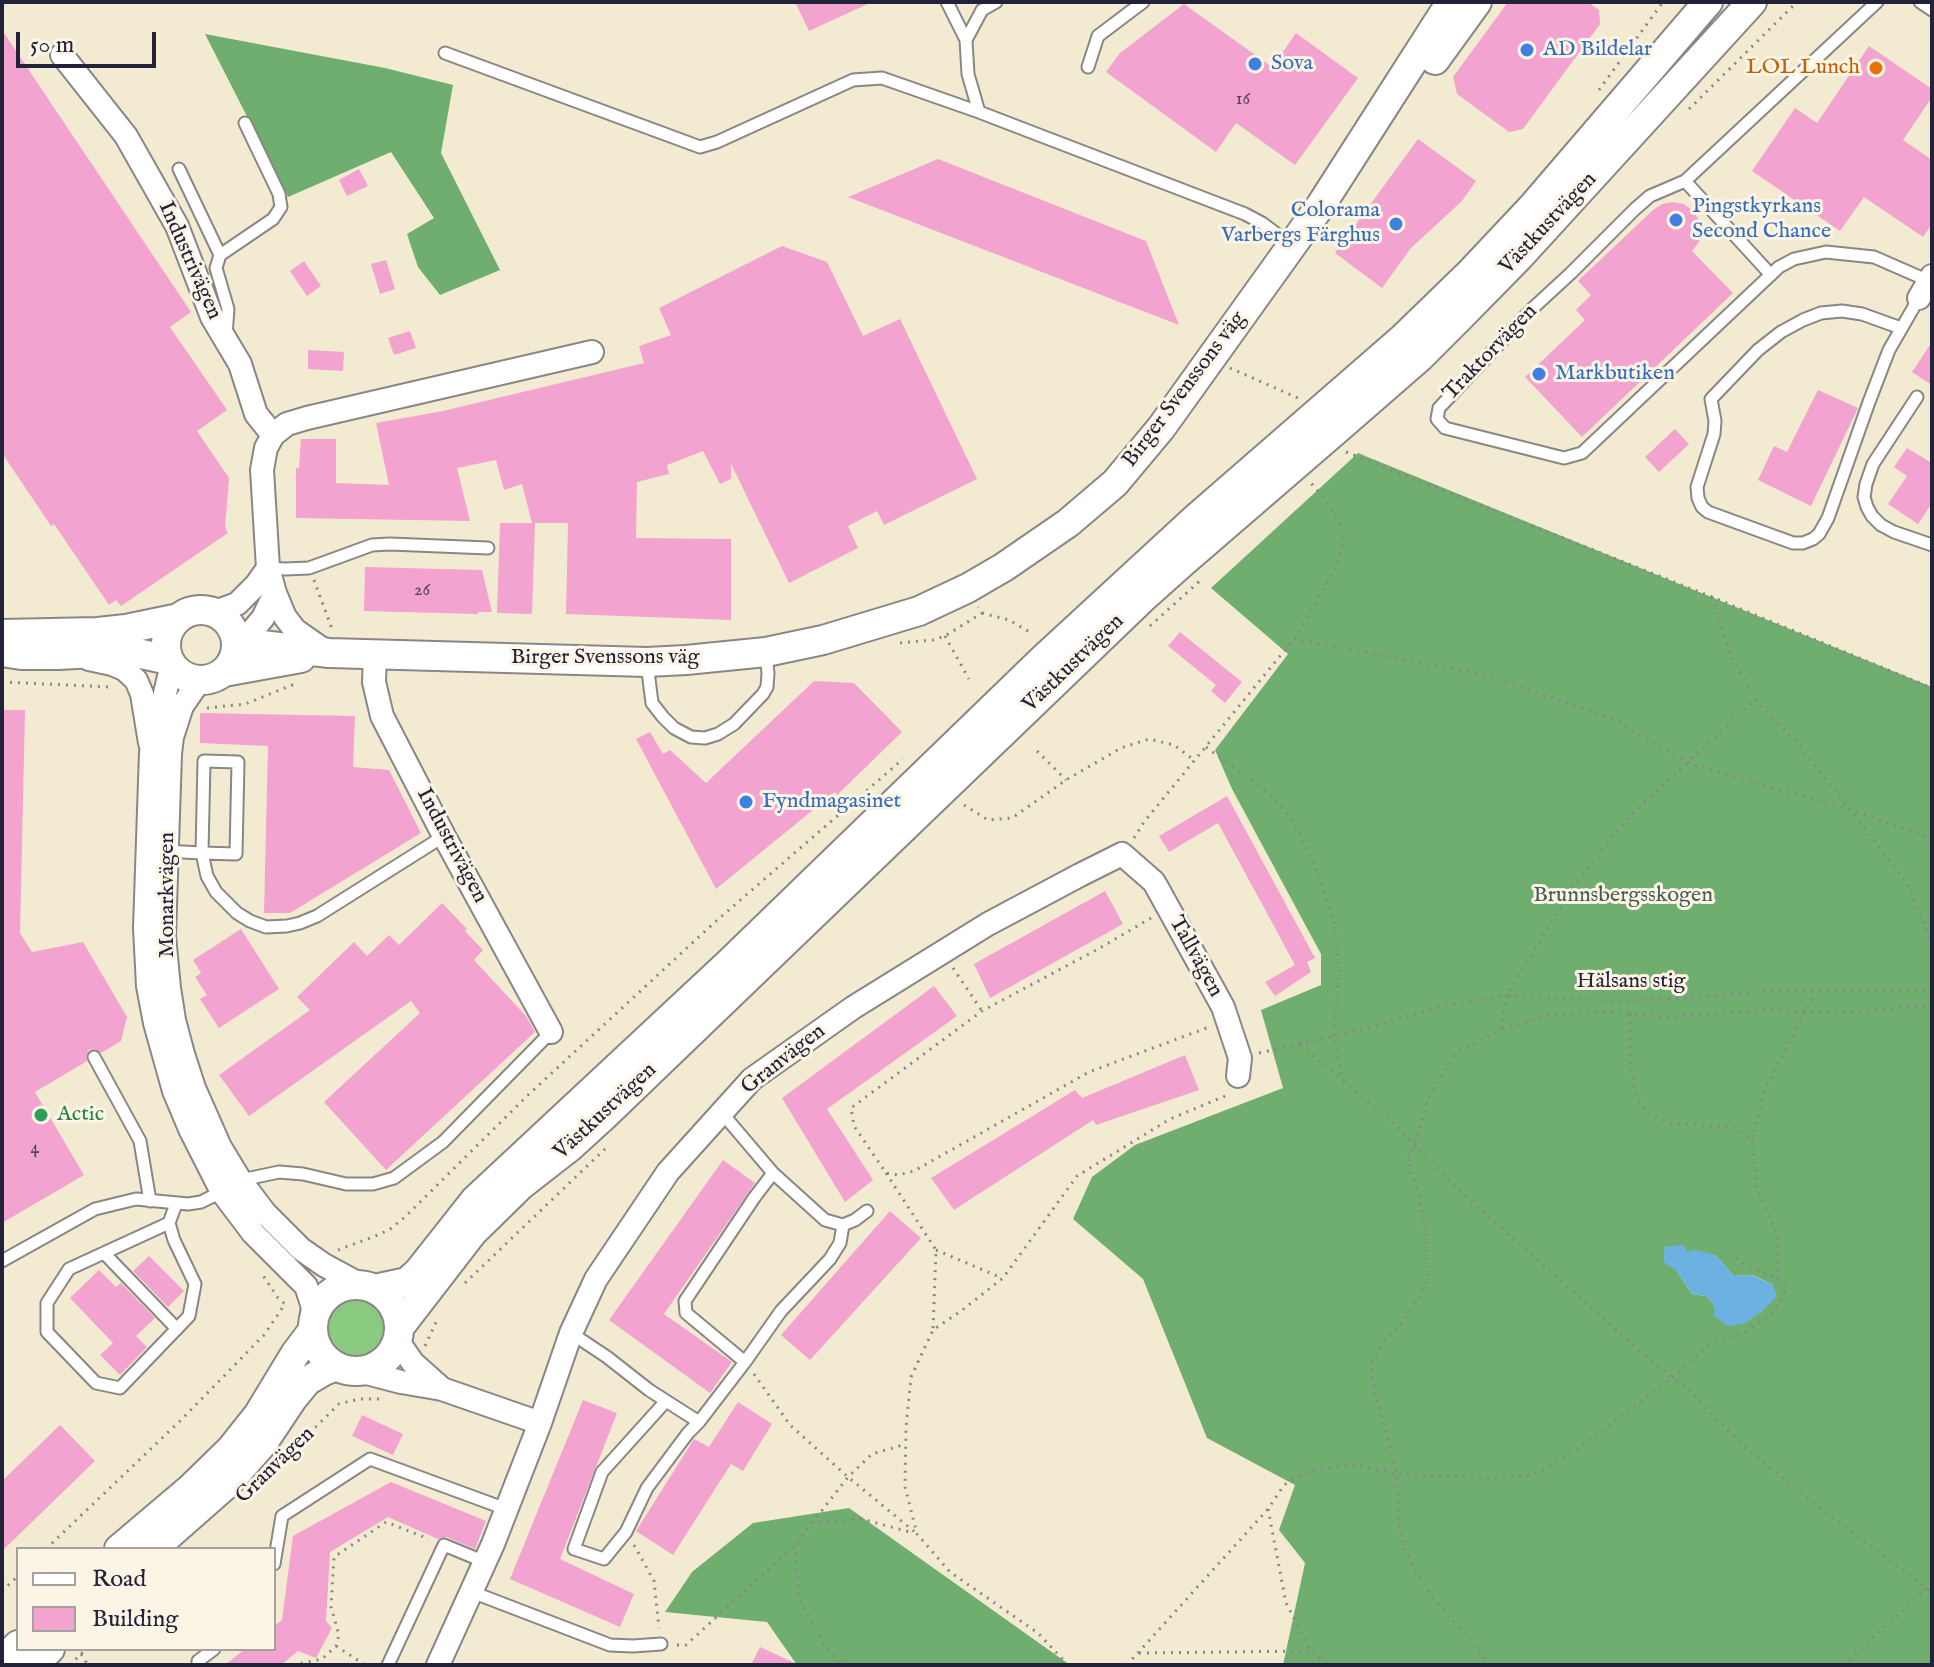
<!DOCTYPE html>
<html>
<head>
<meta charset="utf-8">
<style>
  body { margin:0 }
  #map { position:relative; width:1934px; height:1667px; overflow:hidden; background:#f3ebd1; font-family:"IM FELL English",serif }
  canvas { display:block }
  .frame { position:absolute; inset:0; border:4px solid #22223b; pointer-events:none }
  .legend { position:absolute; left:16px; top:1547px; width:260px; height:104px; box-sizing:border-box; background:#fcf5e5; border:2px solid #a5a1a1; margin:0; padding:10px 14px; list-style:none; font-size:24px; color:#22223b }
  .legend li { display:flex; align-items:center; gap:16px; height:40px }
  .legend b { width:40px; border:2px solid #a5a1a1 }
  .scale { position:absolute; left:16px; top:32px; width:140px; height:36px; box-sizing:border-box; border:4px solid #22223b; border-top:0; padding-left:10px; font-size:24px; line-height:28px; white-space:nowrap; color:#22223b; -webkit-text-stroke:6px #fcf5e5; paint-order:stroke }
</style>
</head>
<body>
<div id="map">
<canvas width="1934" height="1667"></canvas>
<div class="frame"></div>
<ul class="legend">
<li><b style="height:10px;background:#fff"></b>Road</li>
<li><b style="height:22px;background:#f3a3cf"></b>Building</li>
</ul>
<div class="scale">50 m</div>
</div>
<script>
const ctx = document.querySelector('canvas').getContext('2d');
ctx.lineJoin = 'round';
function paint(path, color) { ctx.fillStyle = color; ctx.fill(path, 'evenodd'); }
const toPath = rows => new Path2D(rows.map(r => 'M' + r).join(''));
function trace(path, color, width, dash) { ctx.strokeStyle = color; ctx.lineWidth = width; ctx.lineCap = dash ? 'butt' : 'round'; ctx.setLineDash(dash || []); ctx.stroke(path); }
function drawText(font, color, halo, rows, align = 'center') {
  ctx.font = font + ' "IM FELL English",serif'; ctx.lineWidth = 6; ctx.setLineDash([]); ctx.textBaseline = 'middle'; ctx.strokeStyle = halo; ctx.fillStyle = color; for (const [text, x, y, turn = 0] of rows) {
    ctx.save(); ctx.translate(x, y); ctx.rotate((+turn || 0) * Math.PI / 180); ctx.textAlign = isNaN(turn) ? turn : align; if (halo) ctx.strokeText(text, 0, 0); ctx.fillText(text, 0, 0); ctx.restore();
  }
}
paint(toPath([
  '323 1327a33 33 0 1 1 66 0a33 33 0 1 1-66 0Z'
]), '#8aca81');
paint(toPath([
  [205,34,385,68,453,85,441,153,500,270,440,295,418,267,407,234,434,218,391,152,288,197],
  [1358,453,1932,687,1932,1665,1283,1665,1305,1563,1279,1530,1295,1485,1207,1438,1143,1279,1073,1219,1092,1177,1135,1145,1283,1088,1261,1010,1321,985,1321,954,1232,789,1215,750,1288,654,1211,588],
  [1715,1255,1734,1276,1753,1275,1773,1285,1762,1311,1753,1317,1715,1307,1707,1296,1692,1294,1677,1271],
  [849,1508,1070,1665,797,1665,767,1622,665,1612,692,1572,753,1523]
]), '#6fae6f');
paint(toPath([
  [1683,1245,1688,1252,1695,1250,1715,1255,1734,1276,1752,1275,1773,1285,1777,1296,1762,1311,1744,1324,1728,1326,1713,1315,1715,1307,1707,1296,1692,1294,1677,1271,1664,1262,1664,1247]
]), '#6bb1e2');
paint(toPath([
  [795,2,872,2,809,31],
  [1508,2,1588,2,1599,10,1600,24,1523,129,1509,132,1457,94,1453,77],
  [1184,4,1272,67,1296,33,1358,78,1295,165,1236,123,1216,152,1106,72,1120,53],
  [2,30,191,312,170,327,227,410,197,431,229,478,225,527,228,533,121,606,116,600,109,605,54,524,51,526,2,453],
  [1869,46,1932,89,1932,97,1903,140,1932,160,1932,224,1923,237,1864,197,1840,231,1752,171,1795,108,1817,123],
  [1418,139,1476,181,1462,201,1411,248,1382,288,1335,253],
  [938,159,1146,241,1179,325,848,197],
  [359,169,368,186,347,196,339,180],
  [1673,202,1684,204,1693,211,1699,220,1701,231,1699,242,1692,251,1733,293,1582,437,1525,377,1585,320,1576,310,1591,295,1578,281,1653,210,1662,204],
  [782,246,827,262,863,336,900,319,977,479,884,525,877,511,848,526,858,548,789,583,731,464,731,479,720,484,703,451,667,465,669,474,637,482,636,538,731,539,731,620,566,614,568,523,532,523,522,484,504,490,496,460,457,468,470,521,296,518,296,468,299,468,301,439,336,439,336,483,389,485,376,423,443,411,644,363,639,346,671,335,659,308],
  [386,260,395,289,380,294,371,264],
  [304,261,321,286,307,296,290,271],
  [410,331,416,348,394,355,388,338],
  [1932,342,1932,385,1912,372],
  [308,350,344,352,343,371,308,369],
  [1818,390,1858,408,1811,506,1758,480,1774,446,1787,452],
  [1675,429,1689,444,1659,472,1645,457],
  [1907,448,1932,463,1932,503,1918,524,1888,504,1907,476,1894,467],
  [500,523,535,523,532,614,497,613],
  [365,567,482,570,492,612,478,612,478,614,364,611],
  [1180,632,1242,682,1225,703,1211,691,1216,685,1168,646],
  [814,681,854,683,902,732,837,795,835,792,716,889,636,739,650,732,663,754,670,750,706,783],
  [2,710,25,710,20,933,32,952,83,942,127,1017,121,1041,101,1053,95,1049,89,1050,86,1056,87,1061,35,1092,84,1175,2,1223],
  [200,713,355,716,353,767,389,770,421,833,290,913,264,913,268,746,200,743],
  [1227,796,1315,958,1307,962,1311,972,1275,996,1265,982,1295,965,1218,823,1169,852,1159,836],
  [1105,891,1123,924,990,998,974,964],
  [442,903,467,929,465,931,483,950,474,960,526,1016,535,1032,386,1170,324,1102,420,1013,411,1001,249,1116,219,1075,310,1010,297,997,354,942,367,956,389,935,399,945],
  [241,929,279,989,219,1028,200,999,207,995,195,977,201,973,193,960],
  [934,986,957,1016,827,1109,873,1180,845,1202,782,1098],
  [1185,1055,1199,1090,1096,1125,1093,1120,954,1210,931,1178,1075,1090,1082,1098],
  [723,1160,755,1183,664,1314,732,1362,710,1393,609,1320],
  [890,1211,921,1238,810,1360,781,1335],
  [149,1256,184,1291,168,1307,133,1271],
  [99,1270,116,1287,121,1283,155,1318,136,1336,147,1347,120,1375,100,1355,113,1343,70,1298],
  [583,1400,617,1413,560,1559,634,1594,620,1627,510,1579],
  [738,1402,772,1424,743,1471,731,1464,673,1555,636,1531,694,1439,709,1447],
  [362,1415,403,1434,393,1455,352,1436],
  [60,1425,95,1461,2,1551,2,1481],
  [391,1482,486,1521,475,1549,447,1537,438,1539,388,1517,330,1552,326,1621,332,1628,316,1658,298,1651,281,1665,225,1665,245,1649,274,1649,274,1626,282,1620,293,1536],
  [760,1647,799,1665,751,1665]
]), '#f3a3cf');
const service = toPath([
  [947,2,966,40],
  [996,2,982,10,966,40,968,74,979,112,1245,214,1262,223,1290,244],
  [1877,2,1685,181,1650,196,1635,209,1571,273,1533,308,1439,408,1437,419,1445,428,1564,458,1582,453,1779,267,1794,259,1826,252,1874,257,1929,281],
  [1920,2,1932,10],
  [445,53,700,147,717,142,853,80,882,78,979,112],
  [1088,67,1098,36,1143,2],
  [179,169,220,255],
  [1685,181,1771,275],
  [1901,328,1862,314,1842,311,1821,313,1803,320,1781,332,1758,350,1711,399,1715,421,1714,434,1697,487,1698,498,1702,507,1708,512,1793,543,1803,543,1813,539,1819,534,1828,518,1869,402,1889,350,1919,298],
  [226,335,228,309,216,268,220,255,273,219,281,207,279,194,245,123],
  [1917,397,1873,464,1866,484,1864,497,1867,507,1872,516,1881,525,1894,532,1932,545],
  [268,568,285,569,309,568,372,545,390,544,488,548],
  [647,663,652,703,663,717,674,728,691,737,705,738,718,734,734,724,763,694,767,687,768,673,766,654],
  [204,761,238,762,236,854,202,853,204,761],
  [164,851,202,853,207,876,216,892,237,913,250,921,266,927,287,926,300,923,317,916,444,836],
  [94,1057,140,1141,150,1201],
  [722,1113,773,1173,825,1220,843,1225,855,1220,867,1211],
  [773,1173,754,1198,685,1301,686,1313,745,1362,781,1311,830,1259,840,1243,843,1225],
  [241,1180,279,1172,303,1174,346,1184,373,1184,394,1178,443,1142,551,1032],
  [169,1223,174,1240,195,1284,189,1316,120,1388,96,1383,47,1332,47,1303,69,1269,169,1223,176,1204],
  [104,1253,177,1329],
  [2,1261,95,1209,136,1199,188,1204,201,1202,223,1191],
  [571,1333,607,1357,649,1390,699,1422,745,1362],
  [666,1401,602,1472,574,1549,604,1559,626,1532,647,1488,688,1433,699,1422],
  [274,1564,282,1516,370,1459,506,1509],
  [472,1592,610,1645,633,1646,661,1644],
  [198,1665,198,1661,214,1649],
  [388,1665,444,1545,485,1562]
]);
const minor = toPath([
  [62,55,126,136,177,226,212,317,240,364,256,414,273,435,266,448,262,470,268,568,275,593,263,618,252,631,237,642],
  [1919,298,1932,276],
  [273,435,287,424,307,418,592,352],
  [275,593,285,617,295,630,325,651],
  [211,611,220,610,237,604,256,585,268,568],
  [375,654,374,682,382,716,444,836,551,1032],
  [89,659,112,664,124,669,136,680,142,694,150,743],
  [172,664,151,752,145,928,148,986,155,1023,174,1091,190,1129,222,1192,253,1233,306,1286,312,1304,314,1320],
  [200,680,182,706,172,737,170,754,164,936,169,988,174,1020,183,1054,194,1088,220,1147,240,1180,265,1213,301,1249,324,1265,361,1285],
  [397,1340,413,1363,441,1388],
  [359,1371,401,1382,442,1389,540,1423],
  [438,1665,493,1544,540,1423,571,1333,596,1279,668,1172,752,1079,854,1007,988,924,1080,875,1122,854,1154,882,1223,1007,1240,1058,1238,1076]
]);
const tertiary = toPath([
  [1435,60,1477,2],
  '166 645a35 35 0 1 1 70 0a35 35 0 1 1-70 0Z',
  [2,634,98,632,126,629,179,618],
  [237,642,329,653,647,662,686,660,766,652,823,640,919,611,968,588,1004,567,1068,523,1115,483,1161,428,1321,205,1451,2],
  [2,652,21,655,58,655,115,652,137,653,169,660],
  [224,672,301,658],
  '313 1328a43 43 0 1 1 86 0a43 43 0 1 1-86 0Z',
  [375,1289,407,1282,419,1271,475,1200,729,963,1043,659,1196,518,1403,338,1470,273,1533,206,1708,2],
  [399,1328,473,1232,520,1186,570,1147,604,1116,1145,596,1182,563,1334,432,1419,358,1461,316,1519,257,1752,2],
  [119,1549,190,1489,231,1449,258,1415,295,1354,313,1330],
  [153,1549,228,1483,263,1443,293,1398,307,1381,324,1371,336,1366],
  [2,1661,18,1645],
  [33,1665,50,1649]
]);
trace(service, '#8a8686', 15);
trace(minor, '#8a8686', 26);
trace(tertiary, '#8a8686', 32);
trace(toPath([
  [1599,90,1663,2],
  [1689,109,1797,2],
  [1230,368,1300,399],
  [1346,452,1712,597,1932,688],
  [314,580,332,629],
  [1712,597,1732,658,1755,699,1799,745,1907,883,1932,943],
  [982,613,1009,620,1033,634],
  [1150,626,1203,578],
  [945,636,969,679],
  [1294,639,1481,674,1614,719,1687,763,1851,810,1932,838],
  [900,643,933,640,945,636,982,613,978,607],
  [2,682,110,687],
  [207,708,245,704,295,684],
  [1206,747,1270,794,1284,809,1299,832,1314,863,1334,921,1339,967,1334,1035,1342,1080],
  [1037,751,1066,780],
  [964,805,988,820,1012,818,1066,780,1121,748,1149,739,1174,745,1194,760],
  [1134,838,1144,822,1294,639,1338,563,1345,532,1325,499,1310,482],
  [1151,918,1100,948,982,1011,851,1108,854,1126,886,1173,898,1175,914,1171,1089,1072,1209,1027],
  [953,968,982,1011],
  [1630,1014,1630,1058,1635,1095,1647,1113,1670,1123,1735,1128,1752,1140],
  [1501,1029,1506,996,1572,889,1623,823,1755,699],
  [1300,1045,1388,1118,1463,1194,1654,1363,1692,1393,1739,1442,1811,1501,1932,1592],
  [1259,1053,1359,1030,1445,1005,1506,996,1621,1001,1702,997,1768,991,1932,990],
  [886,1173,936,1250,933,1330],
  [338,1250,373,1237,389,1230,405,1217,527,1096,715,922,903,759],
  [936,1250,1002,1278],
  [1778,1279,1778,1236,1757,1188,1752,1140,1765,1089,1806,1011,1814,993],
  [465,1283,607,1147],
  [425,1346,437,1320],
  [754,1374,790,1425,848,1477,916,1533],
  [281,1461,339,1404,359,1399,382,1399],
  [1268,1509,1286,1603,1311,1651,1328,1665],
  [812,1523,861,1519,914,1533],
  [634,1545,654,1581,659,1628],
  [795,1545,799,1598,825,1646,844,1665],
  [46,1549,181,1420,264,1335,285,1304,278,1298,262,1274],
  [2,1591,18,1576],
  [677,1645,686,1645,795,1545,848,1477,872,1454,906,1444],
  [336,1646,365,1665],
  [1139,1653,1311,1651],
  [81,1654,88,1665],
  [70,1665,86,1649],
  [293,1665,322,1659,336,1646,339,1635,331,1607,334,1557,386,1522,429,1539],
  [1068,1665,1038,1633,950,1572,917,1534,905,1487,906,1428,911,1377,933,1330,961,1311,1003,1278,1077,1176,1170,1119,1230,1094],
  [1127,1665,1268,1509,1284,1485,1303,1473,1350,1464,1397,1474,1491,1478,1534,1475,1577,1449,1672,1378,1710,1343,1747,1331,1766,1318,1780,1303,1786,1289,1784,1282,1742,1263,1734,1256],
  [1491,1665,1432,1597,1411,1563,1403,1544,1399,1524,1397,1474,1371,1375,1373,1361,1383,1343,1405,1319,1420,1295,1427,1281,1426,1232,1418,1191,1410,1172,1409,1157,1415,1144,1428,1098,1457,1052,1501,1030,1547,1015,1607,1012,1665,1017,1767,1010,1840,1013,1932,1005],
  [1843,1665,1932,1584]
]), '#8a8686', 3, [2, 6]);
trace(service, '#fff', 11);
trace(minor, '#fff', 22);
trace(tertiary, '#fff', 28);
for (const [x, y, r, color] of [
  [1527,50,8,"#3f7fe0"],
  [1255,64,8,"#3f7fe0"],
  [1876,68,8,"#e8710a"],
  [1676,220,8,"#3f7fe0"],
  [1396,224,8,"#3f7fe0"],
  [1539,374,8,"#3f7fe0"],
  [746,802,8,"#3f7fe0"],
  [41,1115,8,"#2e9e5b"]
]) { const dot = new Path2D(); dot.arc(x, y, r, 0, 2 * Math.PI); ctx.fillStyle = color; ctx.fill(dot); trace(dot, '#fcf5e5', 3); }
drawText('18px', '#564260', null, [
  ["16",1243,100],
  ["26",422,591],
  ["4",35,1149]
]);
drawText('22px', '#366cbe', '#fcf5e5', [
  ["AD Bildelar",1543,50],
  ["Sova",1271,64],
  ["Pingstkyrkans",1692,207],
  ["Second Chance",1692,232],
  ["Colorama",1380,211,"right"],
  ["Varbergs Färghus",1380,236,"right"],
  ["Markbutiken",1555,374],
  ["Fyndmagasinet",762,802]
], 'left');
drawText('22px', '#c56008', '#fcf5e5', [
  ["LOL Lunch",1860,68]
], 'right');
drawText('22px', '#22223b', '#fcf5e5', [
  ["Västkustvägen",1549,224,-47],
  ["Industrivägen",189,261,66],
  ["Traktorvägen",1491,353,-46],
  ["Birger Svenssons väg",1185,390,-53],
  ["Birger Svenssons väg",605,658],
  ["Västkustvägen",1074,664,-44],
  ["Industrivägen",451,846,62],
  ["Monarkvägen",168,895,-90],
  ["Tallvägen",1195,957,61],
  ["Hälsans stig",1631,982],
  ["Granvägen",784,1060,-38],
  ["Västkustvägen",606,1112,-43],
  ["Granvägen",276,1466,-44]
]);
drawText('22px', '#465d54', '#fcf5e5', [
  ["Brunnsbergsskogen",1623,896]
]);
drawText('22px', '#27864d', '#fcf5e5', [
  ["Actic",57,1115]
], 'left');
</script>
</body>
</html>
